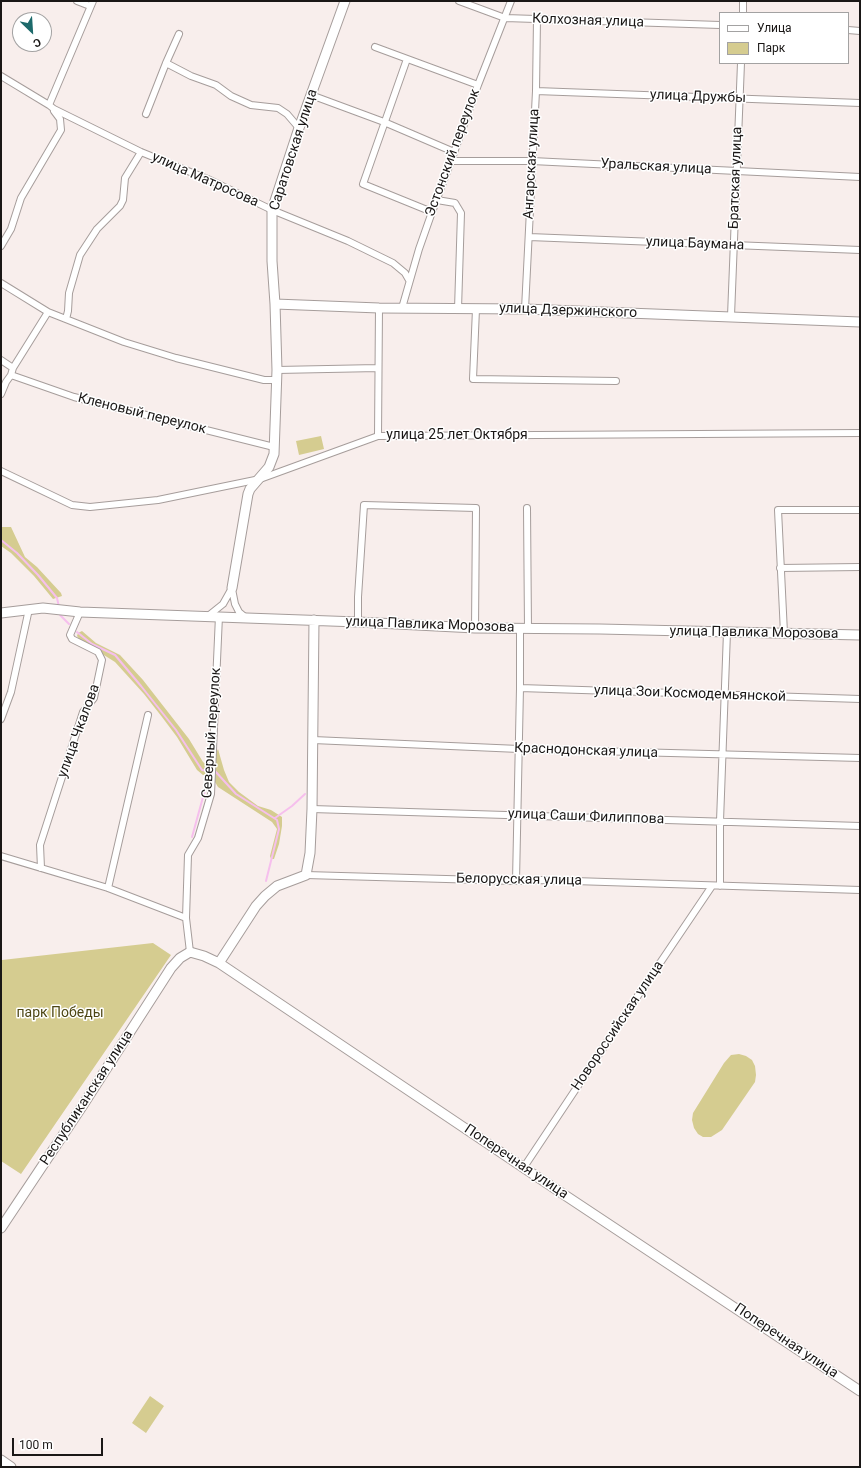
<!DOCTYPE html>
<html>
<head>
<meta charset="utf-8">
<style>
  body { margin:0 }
  #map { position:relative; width:861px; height:1468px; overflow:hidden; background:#f8eeec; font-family:Roboto,sans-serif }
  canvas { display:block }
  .frame { position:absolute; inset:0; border:2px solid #1a1716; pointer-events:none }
  .legend { position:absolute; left:719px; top:12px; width:130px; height:52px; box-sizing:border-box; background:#fff; border:1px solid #a3a2a2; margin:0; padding:5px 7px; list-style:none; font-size:12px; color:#1a1716 }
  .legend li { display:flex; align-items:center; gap:8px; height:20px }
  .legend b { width:20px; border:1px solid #a3a2a2 }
  .north { position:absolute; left:12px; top:12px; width:40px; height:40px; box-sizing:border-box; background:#fff; border:1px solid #a3a2a2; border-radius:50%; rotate:155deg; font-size:11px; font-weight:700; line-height:16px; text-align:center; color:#1a1716 }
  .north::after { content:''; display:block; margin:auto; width:14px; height:18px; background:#1d6a6b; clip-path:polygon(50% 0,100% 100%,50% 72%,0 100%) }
  .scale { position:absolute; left:12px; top:1438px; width:91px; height:18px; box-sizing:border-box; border:2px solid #1a1716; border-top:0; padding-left:5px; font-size:12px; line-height:14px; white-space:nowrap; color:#1a1716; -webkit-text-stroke:3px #fff; paint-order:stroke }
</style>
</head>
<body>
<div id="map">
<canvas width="861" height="1468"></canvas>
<div class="frame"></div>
<ul class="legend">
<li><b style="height:5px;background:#fff"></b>Улица</li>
<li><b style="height:11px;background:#d5cc90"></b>Парк</li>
</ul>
<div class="north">С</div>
<div class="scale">100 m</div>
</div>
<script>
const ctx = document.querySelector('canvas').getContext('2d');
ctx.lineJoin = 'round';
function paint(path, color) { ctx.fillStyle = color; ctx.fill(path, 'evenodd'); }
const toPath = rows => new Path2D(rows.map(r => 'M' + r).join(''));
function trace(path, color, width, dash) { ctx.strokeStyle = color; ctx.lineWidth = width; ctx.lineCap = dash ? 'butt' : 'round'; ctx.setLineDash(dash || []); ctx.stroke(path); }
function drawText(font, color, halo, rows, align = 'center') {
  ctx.font = font + ' Roboto,sans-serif'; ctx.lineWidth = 3; ctx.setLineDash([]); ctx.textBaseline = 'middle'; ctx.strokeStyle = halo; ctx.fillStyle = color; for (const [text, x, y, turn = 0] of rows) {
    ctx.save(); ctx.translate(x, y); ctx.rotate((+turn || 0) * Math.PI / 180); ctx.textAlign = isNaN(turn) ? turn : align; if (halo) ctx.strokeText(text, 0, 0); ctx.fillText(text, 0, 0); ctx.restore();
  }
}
paint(toPath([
  [321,436,324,449,299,455,296,441],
  [1,527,11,527,25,557,37,567,61,593,62,596,53,599,34,576,11,553,1,546],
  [82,631,96,643,120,655,143,680,189,739,203,762,210,768,209,774,203,775,197,770,177,737,162,717,144,694,115,662,80,640,77,636,78,633],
  [218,749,224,770,229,782,239,792,258,806,271,810,282,817,282,826,279,844,274,859,271,859,270,856,277,829,272,822,218,787,215,782,216,753],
  [153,943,171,955,21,1174,1,1161,1,962,2,960],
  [739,1054,746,1056,752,1060,755,1066,756,1075,755,1082,722,1130,711,1137,703,1137,698,1134,694,1128,692,1120,693,1113,724,1063,731,1055],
  [150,1396,164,1406,146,1433,132,1423]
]), '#d5cc90');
trace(toPath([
  [1,540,17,553,38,575,57,598,59,607],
  [60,615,69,624],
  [77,632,92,644,115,655,141,686,176,730,202,770,209,771],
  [215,771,236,794,277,820,279,829,266,881],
  [275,818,292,806,305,794],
  [192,837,208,779,209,771]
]), '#f6bfed', 2);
const street = toPath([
  [77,1,90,6],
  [459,1,505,18,720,25],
  [743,13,743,1],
  [848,30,860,31],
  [375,47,478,85],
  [407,59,363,184,432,212],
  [166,63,191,76,216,85,231,96,251,105,278,108,287,114,299,128],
  [1,76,49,105,54,109,141,152,210,180,272,210,348,241,393,263,405,273,409,280],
  [536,91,860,103],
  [311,95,384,122,454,152],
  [49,105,93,1],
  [146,114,166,63,179,34],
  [451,161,532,161,860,177],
  [437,200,455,203,461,213,458,309],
  [529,237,860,250],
  [1,246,11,229,21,198,61,130,60,119,54,111],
  [1,283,48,312,124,342,176,358,264,380,276,380],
  [402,308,419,249,432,212,451,161,478,85,511,1],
  [476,309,473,379,616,381],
  [525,309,536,91,537,19],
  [731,316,741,63],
  [66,319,68,311,69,293,80,255,97,229,120,206,123,200,125,178,141,152],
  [1,360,13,368],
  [277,370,378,368],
  [11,375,74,397,274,447],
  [1,394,6,382,11,375,13,368,48,312],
  [378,436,379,308],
  [1,471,72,505,90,507,158,500,260,479,378,436,860,433],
  [527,508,528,629],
  [780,568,860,567],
  [232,589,235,604,239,612,245,617],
  [208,616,223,604,232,588],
  [358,622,358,597,364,505,476,508,475,628],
  [784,633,778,510,860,510],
  [520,688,860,699],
  [1,719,11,692,29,609],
  [313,740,519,749,860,758],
  [312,809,860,826],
  [1,856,108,888,186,918,190,952],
  [41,868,40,845,83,712,94,698,102,660,98,652,72,639,70,635,80,612],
  [306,875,516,881,542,880,860,890],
  [516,881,520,688,520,629],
  [720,886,720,821,727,632],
  [108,888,148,715],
  [186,918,188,855,198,838,211,794,219,616],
  [524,1167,635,1000,712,886]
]);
const secondary = toPath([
  [275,304,379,308,525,309,860,322],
  [232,588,248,494,250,489,269,467,274,454,277,370,275,304,272,261,272,210,299,128,345,1],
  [1,613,43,608,80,612,358,622,475,628,600,629,860,635],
  [219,963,256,906,265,896,277,886,306,875,310,853,312,809,314,620],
  [1,1228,83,1105,171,968,180,958,190,952,204,956,219,963,533,1174,860,1391],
  [1,1460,11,1467]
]);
trace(street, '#a69d9b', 8);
trace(secondary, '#a69d9b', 11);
trace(street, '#fff', 6);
trace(secondary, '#fff', 9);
drawText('14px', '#1a1716', '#fff', [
  ["Колхозная улица",588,21,2],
  ["улица Дружбы",698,97,2],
  ["Саратовская улица",294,150,-72],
  ["Эстонский переулок",453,153,-70],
  ["Ангарская улица",532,164,-87],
  ["Уральская улица",656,167,3],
  ["Братская улица",736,178,-88],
  ["улица Матросова",205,180,24],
  ["улица Баумана",695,244,2],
  ["улица Дзержинского",568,311,2],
  ["Кленовый переулок",142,414,14],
  ["улица 25 лет Октября",457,435],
  ["улица Павлика Морозова",430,625,2],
  ["улица Павлика Морозова",754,633,1],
  ["улица Зои Космодемьянской",690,694,2],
  ["улица Чкалова",79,731,-70],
  ["Северный переулок",212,733,-86],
  ["Краснодонская улица",586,751,2],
  ["улица Саши Филиппова",586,817,2],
  ["Белорусская улица",519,880,1],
  ["Новороссийская улица",618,1026,-56],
  ["Республиканская улица",87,1098,-57],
  ["Поперечная улица",516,1162,34],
  ["Поперечная улица",786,1341,34]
]);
drawText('14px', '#4d4613', '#fff', [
  ["парк Победы",60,1013]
]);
</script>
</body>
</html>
